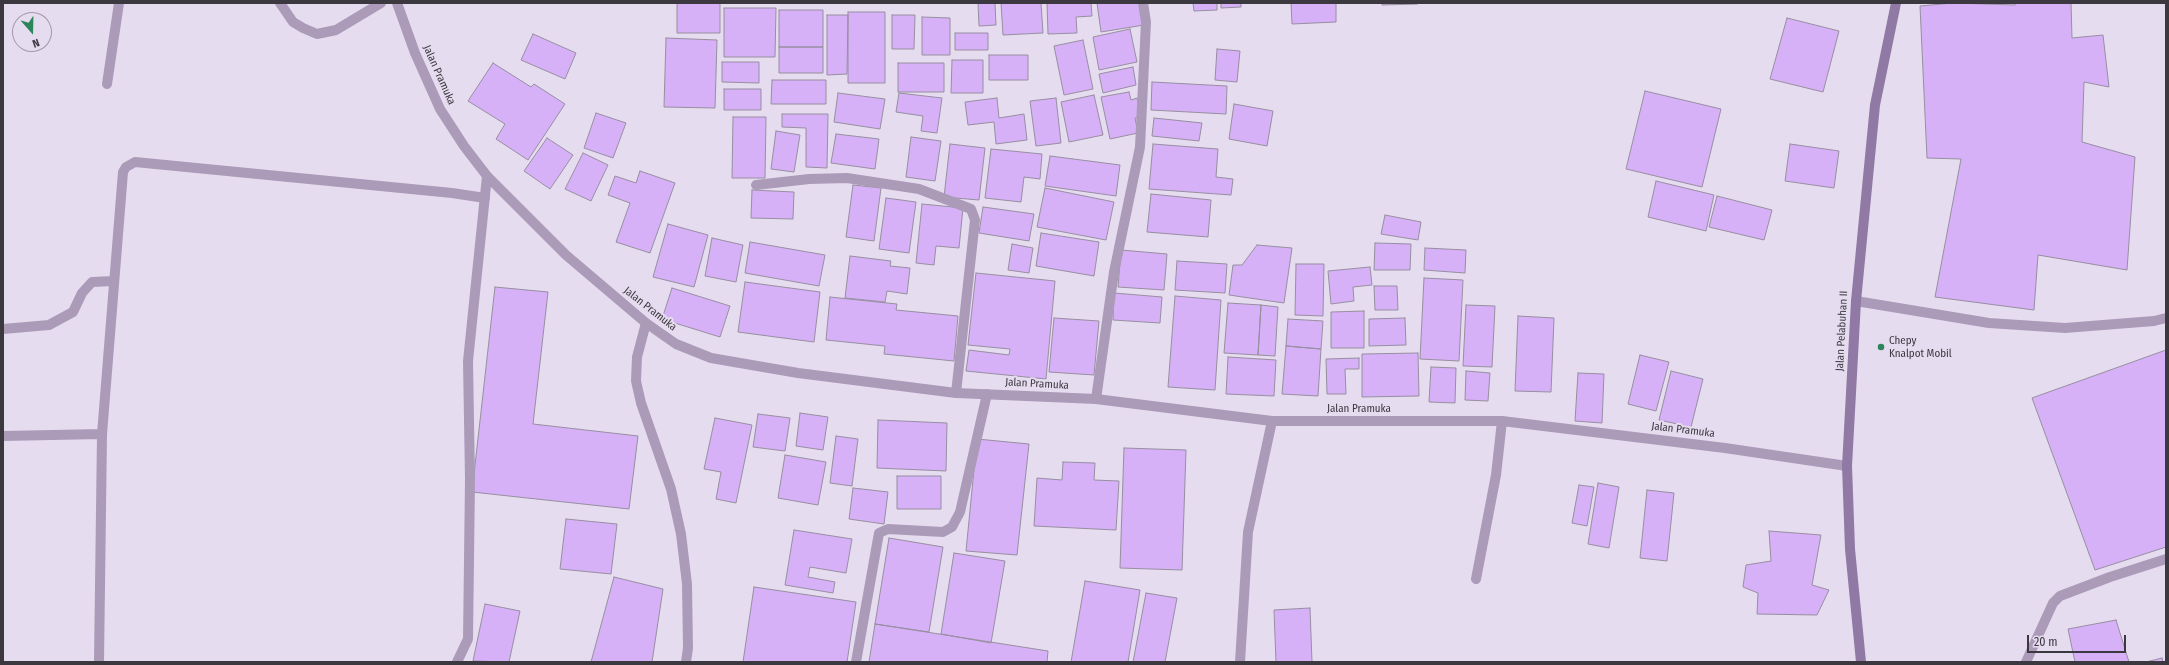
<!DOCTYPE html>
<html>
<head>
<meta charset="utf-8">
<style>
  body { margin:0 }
  #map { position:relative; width:2169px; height:665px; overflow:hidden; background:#e6dcef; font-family:"Fira Sans Condensed",sans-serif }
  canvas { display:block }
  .frame { position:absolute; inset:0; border:4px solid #3c3840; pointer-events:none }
  .north { position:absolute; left:12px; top:12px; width:40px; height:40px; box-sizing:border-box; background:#e6dcef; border:1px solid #a29aa9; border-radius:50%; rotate:160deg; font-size:11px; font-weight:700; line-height:16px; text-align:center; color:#3c3840 }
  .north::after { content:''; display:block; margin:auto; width:14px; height:18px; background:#2c855b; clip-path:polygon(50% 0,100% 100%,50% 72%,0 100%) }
  .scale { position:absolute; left:2027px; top:635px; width:99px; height:18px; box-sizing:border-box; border:2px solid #3c3840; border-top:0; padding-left:5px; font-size:12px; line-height:14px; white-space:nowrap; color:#3c3840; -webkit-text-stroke:3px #e6dcef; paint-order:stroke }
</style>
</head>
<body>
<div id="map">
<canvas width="2169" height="665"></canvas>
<div class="frame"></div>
<div class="north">N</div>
<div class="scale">20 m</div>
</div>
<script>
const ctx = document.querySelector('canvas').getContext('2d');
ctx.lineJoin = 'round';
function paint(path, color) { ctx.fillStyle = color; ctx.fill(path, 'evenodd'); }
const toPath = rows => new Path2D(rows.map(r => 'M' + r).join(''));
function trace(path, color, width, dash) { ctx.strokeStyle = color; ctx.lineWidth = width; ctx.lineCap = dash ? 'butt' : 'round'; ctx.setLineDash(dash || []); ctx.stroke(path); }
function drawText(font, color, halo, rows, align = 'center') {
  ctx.font = font + ' "Fira Sans Condensed",sans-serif'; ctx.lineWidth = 4; ctx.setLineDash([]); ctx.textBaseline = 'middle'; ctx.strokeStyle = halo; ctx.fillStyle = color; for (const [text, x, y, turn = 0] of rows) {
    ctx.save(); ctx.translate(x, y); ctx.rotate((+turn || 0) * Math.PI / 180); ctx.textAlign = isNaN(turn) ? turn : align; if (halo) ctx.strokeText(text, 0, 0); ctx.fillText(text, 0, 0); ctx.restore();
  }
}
const building = toPath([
  [677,3,720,3,720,33,677,33,677,3],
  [978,3,995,3,996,25,979,26,978,3],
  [1001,3,1041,3,1043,33,1003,35,1001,3],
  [1047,3,1091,3,1092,16,1076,17,1077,33,1048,34,1047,3],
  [1097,3,1141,3,1144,25,1101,32,1097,3],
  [1193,3,1217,3,1217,10,1194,11,1193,3],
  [1221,3,1241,3,1241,7,1221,8,1221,3],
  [1291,3,1336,3,1336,22,1292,24,1291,3],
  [1382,3,1418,3,1418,4,1382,5,1382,3],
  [1953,3,2015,5,2015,3,2071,3,2072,38,2103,35,2109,87,2084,82,2082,142,2135,157,2127,270,2038,255,2034,310,1935,297,1961,159,1927,158,1920,6,1953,3],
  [724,8,776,8,775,57,724,57,724,8],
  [779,10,823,10,823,47,779,47,779,10],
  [848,12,885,12,885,83,848,83,848,12],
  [827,15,848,15,847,74,827,75,827,15],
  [892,15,915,15,914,49,892,49,892,15],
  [922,17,950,18,950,55,922,55,922,17],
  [1787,18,1839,31,1823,92,1770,79,1787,18],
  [1130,29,1137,62,1099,70,1093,37,1130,29],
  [955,33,988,33,988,50,955,50,955,33],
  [533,34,576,53,565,79,521,60,533,34],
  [666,38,717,40,715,108,664,107,666,38],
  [1083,40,1093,89,1064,95,1054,46,1083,40],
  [779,47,823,47,823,73,779,73,779,47],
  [1217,49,1240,51,1237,82,1215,80,1217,49],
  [989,55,1028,55,1028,80,989,80,989,55],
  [952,60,983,60,983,93,951,93,952,60],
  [722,62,759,62,759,83,722,82,722,62],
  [493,63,531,87,534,84,565,104,528,160,496,139,505,124,468,101,493,63],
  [898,63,944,63,944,92,898,92,898,63],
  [1133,67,1136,85,1103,93,1099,74,1133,67],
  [772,80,826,80,826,104,771,104,772,80],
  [1152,82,1227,86,1226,114,1151,110,1152,82],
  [724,89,761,89,761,110,724,110,724,89],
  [1645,91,1721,109,1702,187,1626,169,1645,91],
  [1129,92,1131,100,1137,98,1141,117,1135,118,1138,133,1110,139,1101,97,1129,92],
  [838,93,885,99,880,129,834,122,838,93],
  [899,93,942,98,937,133,921,131,923,116,896,112,899,93],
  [1094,95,1103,135,1069,142,1061,102,1094,95],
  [997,98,999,118,1024,114,1027,140,996,144,994,122,968,125,965,102,997,98],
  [1056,98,1061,143,1036,146,1030,101,1056,98],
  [1234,104,1273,111,1267,146,1229,139,1234,104],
  [596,113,626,123,613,158,584,148,596,113],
  [782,114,828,114,827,168,806,167,806,128,782,127,782,114],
  [733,117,766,117,765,178,732,178,733,117],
  [1154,118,1202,123,1199,141,1152,136,1154,118],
  [776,131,800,135,794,172,771,169,776,131],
  [836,134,879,139,875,169,831,163,836,134],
  [911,137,941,141,935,181,906,177,911,137],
  [547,138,573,155,550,189,524,171,547,138],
  [950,144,985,148,979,200,944,197,950,144],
  [1153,144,1218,149,1216,177,1233,179,1231,195,1149,189,1153,144],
  [1790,144,1839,151,1834,188,1785,181,1790,144],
  [991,149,1042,154,1040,179,1024,177,1021,202,985,198,991,149],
  [583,153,608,165,591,201,565,189,583,153],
  [1050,156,1120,165,1116,196,1045,186,1050,156],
  [640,171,675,183,650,253,616,242,630,203,608,195,615,176,636,183,640,171],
  [1656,181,1714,195,1706,231,1648,217,1656,181],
  [853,185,881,188,874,241,846,237,853,185],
  [1045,188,1114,202,1106,240,1037,227,1045,188],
  [752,190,794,192,793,219,751,218,752,190],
  [1151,194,1211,200,1208,237,1147,232,1151,194],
  [1717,196,1772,210,1764,240,1709,227,1717,196],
  [886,198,916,202,909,253,879,249,886,198],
  [922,204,963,208,959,248,936,246,934,265,916,263,922,204],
  [983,207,1034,214,1029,241,979,233,983,207],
  [1385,215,1421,222,1418,240,1381,234,1385,215],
  [668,224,708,235,694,287,653,277,668,224],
  [1041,233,1099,242,1094,276,1036,266,1041,233],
  [712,238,743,245,736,282,705,276,712,238],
  [750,242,825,255,819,286,745,273,750,242],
  [1375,243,1411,244,1410,270,1374,270,1375,243],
  [1012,244,1033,248,1029,273,1008,270,1012,244],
  [1257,245,1292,248,1284,303,1229,295,1233,265,1242,265,1257,245],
  [1425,248,1466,250,1465,273,1424,270,1425,248],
  [1121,250,1167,254,1164,290,1118,287,1121,250],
  [850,256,891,261,890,266,910,268,907,294,887,291,885,302,845,298,850,256],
  [1177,261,1227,264,1225,293,1175,290,1177,261],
  [1296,264,1324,264,1323,316,1295,315,1296,264],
  [1370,267,1372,285,1353,287,1354,301,1331,304,1328,271,1370,267],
  [976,273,1055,281,1046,379,966,371,969,350,1009,355,1010,349,968,345,976,273],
  [1424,278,1463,280,1459,361,1420,359,1424,278],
  [745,282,820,292,814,342,738,332,745,282],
  [1374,286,1397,286,1398,310,1375,310,1374,286],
  [495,287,548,292,533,424,638,436,629,509,472,492,495,287],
  [672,288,730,306,720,337,662,319,672,288],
  [1114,293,1162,297,1160,323,1113,320,1114,293],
  [1175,296,1221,300,1215,390,1168,387,1175,296],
  [830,297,897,304,896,310,958,316,954,361,884,354,885,346,826,340,830,297],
  [1228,303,1261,305,1258,355,1224,353,1228,303],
  [1261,305,1278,307,1275,356,1258,355,1261,305],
  [1466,305,1495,306,1492,367,1463,366,1466,305],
  [1364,311,1364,348,1331,348,1331,312,1364,311],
  [1518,316,1554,318,1551,392,1515,391,1518,316],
  [1054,318,1099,321,1094,375,1049,372,1054,318],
  [1405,318,1406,345,1369,346,1369,319,1405,318],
  [1288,319,1323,321,1321,349,1286,346,1288,319],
  [1286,346,1321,349,1318,396,1282,394,1286,346],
  [2166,350,2166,547,2095,570,2032,398,2166,350],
  [1418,353,1419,396,1362,397,1362,354,1418,353],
  [1640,355,1669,362,1656,411,1628,404,1640,355],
  [1228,357,1276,360,1274,396,1226,394,1228,357],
  [1359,358,1359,369,1345,369,1346,394,1327,394,1326,359,1359,358],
  [1431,367,1456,368,1455,403,1429,402,1431,367],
  [1466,371,1490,373,1488,401,1465,400,1466,371],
  [1671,371,1703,379,1691,427,1659,420,1671,371],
  [1578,373,1604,374,1602,423,1575,421,1578,373],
  [800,413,828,417,823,450,796,446,800,413],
  [758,414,790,418,785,451,753,447,758,414],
  [715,418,752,425,736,503,716,499,721,472,704,469,715,418],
  [878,420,947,423,946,471,877,468,878,420],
  [836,436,858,439,852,486,830,483,836,436],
  [977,439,1029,444,1017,555,966,551,977,439],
  [1124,448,1186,450,1182,570,1120,568,1124,448],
  [785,455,826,462,818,505,778,498,785,455],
  [1063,462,1095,463,1094,480,1119,481,1116,530,1034,526,1037,478,1062,480,1063,462],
  [897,476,941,476,941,509,897,509,897,476],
  [1598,483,1619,487,1609,548,1588,544,1598,483],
  [1579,485,1594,487,1587,526,1572,523,1579,485],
  [853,488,888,492,884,524,849,519,853,488],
  [1647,490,1674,493,1667,561,1640,558,1647,490],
  [566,519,617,524,611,574,560,569,566,519],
  [794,530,852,539,846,573,810,567,808,577,835,582,833,593,785,585,794,530],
  [1769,531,1821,535,1812,585,1829,590,1817,615,1757,614,1758,593,1743,587,1746,565,1771,561,1769,531],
  [889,538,943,547,929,632,875,624,889,538],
  [954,553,1005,561,991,643,941,634,954,553],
  [614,577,663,589,652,662,591,662,614,577],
  [1085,581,1140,590,1128,662,1071,662,1085,581],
  [754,587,856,602,847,662,743,662,754,587],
  [1146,593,1177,598,1165,662,1133,662,1146,593],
  [485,604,520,611,509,662,473,661,485,604],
  [1310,608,1312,662,1276,662,1274,610,1310,608],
  [2116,620,2129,662,2075,662,2068,629,2116,620],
  [875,624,1048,651,1047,662,869,662,875,624],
  [2162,658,2163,662,2146,662,2162,658]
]);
paint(building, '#d6b1f7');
trace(building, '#978ea0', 1);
trace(toPath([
  [280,3,293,22,303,28,317,34,336,30,381,3],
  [107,84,119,3],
  [646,323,637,357,636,381,641,403,671,489,681,534,687,584,688,648,686,662],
  [3,329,49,325,73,312,82,293,92,282,114,281],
  [3,436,102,434],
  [1476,579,1496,475,1502,421],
  [99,662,102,434,123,172,126,167,135,162,452,193,485,198],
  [2026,662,2053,603,2060,596,2110,577,2166,559]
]), '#ab9bb9', 10);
trace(toPath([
  [756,185,809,179,847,178,919,189,971,209,975,220,956,393],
  [1856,301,1989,323,2065,328,2154,321,2166,318],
  [1096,399,1114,272,1140,147,1146,22,1143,3],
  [457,662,468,639,470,479,468,361,487,176],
  [856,662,879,533,888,529,943,532,952,527,960,512,987,394],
  [1240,662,1248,532,1272,421]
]), '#ab9bb9', 10);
trace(toPath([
  [397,3,415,53,440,109,464,146,487,176,566,255,646,323,676,344,711,358,798,373,956,393,1096,399,1272,421,1502,421,1725,448,1847,466]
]), '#ab9bb9', 10);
trace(toPath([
  [1861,662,1850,549,1847,466,1856,301,1875,105,1896,3]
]), '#9079a5', 10);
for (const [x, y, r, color] of [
  [1881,347,4,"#2c855b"]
]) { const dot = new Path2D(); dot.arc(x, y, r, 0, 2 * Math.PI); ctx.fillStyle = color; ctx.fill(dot); trace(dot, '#e6dcef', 1.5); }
drawText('11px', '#3c3840', '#e6dcef', [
  ["Jalan Pramuka",439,75,66],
  ["Jalan Pramuka",650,309,38],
  ["Jalan Pelabuhan II",1842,331,-87],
  ["Jalan Pramuka",1037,384,3],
  ["Jalan Pramuka",1359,409],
  ["Jalan Pramuka",1683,430,7]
]);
drawText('11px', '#3c3840', '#e6dcef', [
  ["Chepy",1889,341],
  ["Knalpot Mobil",1889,354]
], 'left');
</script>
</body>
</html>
